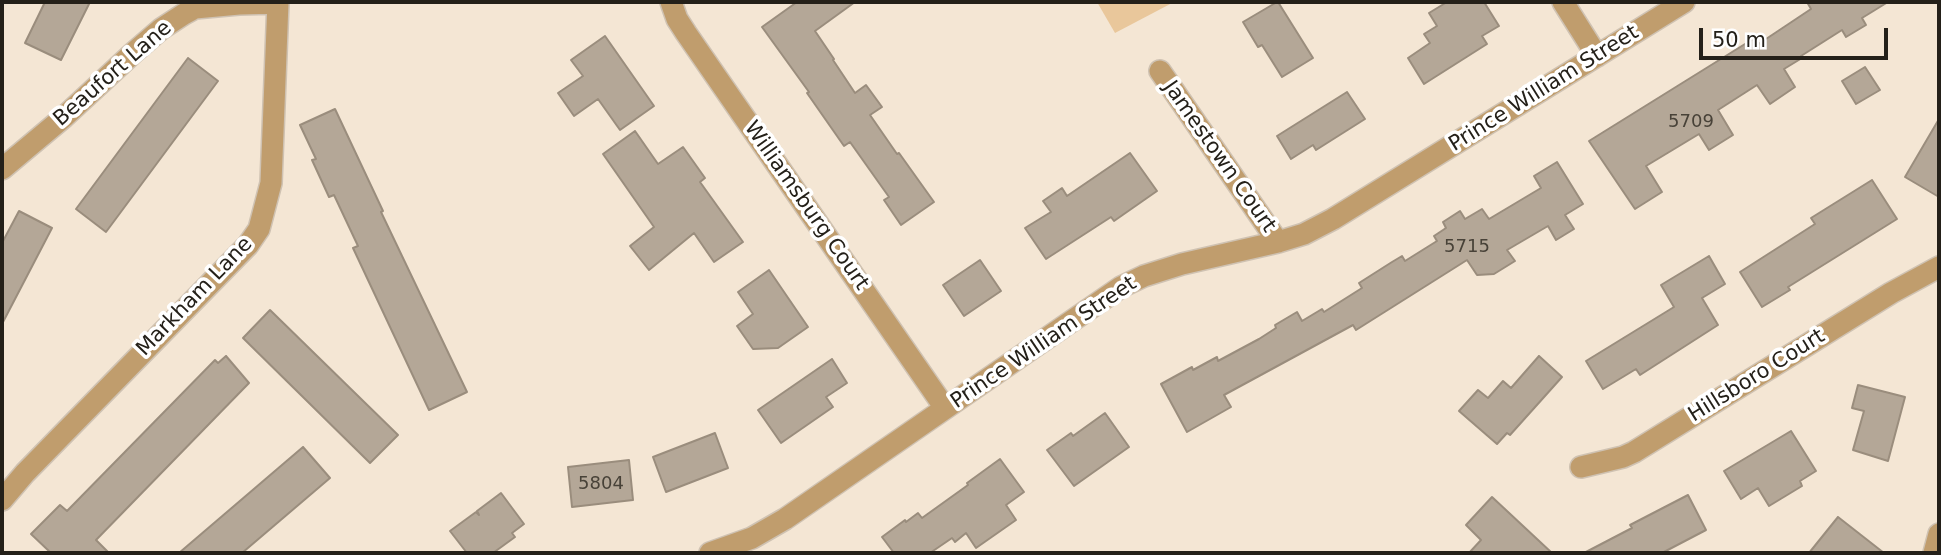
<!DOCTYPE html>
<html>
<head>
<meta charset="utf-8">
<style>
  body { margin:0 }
  #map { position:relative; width:1941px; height:555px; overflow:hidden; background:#f4e6d4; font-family:"DejaVu Sans",sans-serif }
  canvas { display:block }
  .frame { position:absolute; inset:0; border:4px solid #242019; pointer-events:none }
  .scale { position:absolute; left:1699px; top:28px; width:189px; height:32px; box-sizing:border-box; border:4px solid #242019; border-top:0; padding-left:9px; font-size:21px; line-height:24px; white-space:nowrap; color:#242019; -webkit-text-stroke:5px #fff; paint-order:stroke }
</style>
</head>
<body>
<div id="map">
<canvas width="1941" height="555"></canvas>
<div class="frame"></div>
<div class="scale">50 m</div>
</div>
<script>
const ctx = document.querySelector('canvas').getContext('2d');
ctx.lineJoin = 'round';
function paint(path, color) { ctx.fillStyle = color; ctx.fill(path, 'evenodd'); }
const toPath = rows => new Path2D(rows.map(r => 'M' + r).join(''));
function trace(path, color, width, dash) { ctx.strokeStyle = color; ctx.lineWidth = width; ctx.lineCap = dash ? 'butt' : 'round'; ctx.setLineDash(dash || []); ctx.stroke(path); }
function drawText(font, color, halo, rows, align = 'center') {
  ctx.font = font + ' "DejaVu Sans",sans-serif'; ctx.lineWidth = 7; ctx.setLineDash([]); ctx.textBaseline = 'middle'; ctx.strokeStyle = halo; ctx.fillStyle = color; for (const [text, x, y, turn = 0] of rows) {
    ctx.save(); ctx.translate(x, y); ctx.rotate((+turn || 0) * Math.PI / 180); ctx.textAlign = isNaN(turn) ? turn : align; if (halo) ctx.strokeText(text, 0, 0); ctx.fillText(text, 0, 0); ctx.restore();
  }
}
paint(toPath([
  [1097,2,1174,2,1115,33]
]), '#e9c79b');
const building = toPath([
  [45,2,90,2,61,60,25,43,45,2],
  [797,2,855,2,815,31,834,59,833,60,855,93,866,85,882,107,870,115,897,154,899,153,934,202,901,225,884,200,889,197,850,142,844,146,807,93,809,92,762,27,797,2],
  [1277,2,1278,2,1313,58,1282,77,1262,45,1258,47,1243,22,1277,2],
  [1447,2,1484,2,1499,26,1482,36,1487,44,1424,84,1408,58,1430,43,1424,34,1437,26,1429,13,1447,2],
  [1807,2,1888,2,1862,18,1866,25,1846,37,1842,30,1801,56,1802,58,1784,69,1795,87,1770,104,1757,85,1718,110,1733,135,1709,150,1699,134,1646,166,1662,192,1635,209,1589,141,1753,39,1757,45,1811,9,1807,2],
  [605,36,654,106,620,130,598,99,574,116,558,93,583,76,571,60,605,36],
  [188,58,218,81,106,232,76,209,188,58],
  [1865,67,1880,90,1856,104,1842,81,1865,67],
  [1347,92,1365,119,1316,150,1313,145,1291,159,1277,136,1347,92],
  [335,109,383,211,381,212,467,392,429,410,353,248,358,246,334,195,329,197,312,160,316,159,300,125,335,109],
  [1939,119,1939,197,1905,177,1939,119],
  [635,131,658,164,683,147,705,178,700,182,743,242,714,262,694,233,649,270,630,246,654,227,603,154,635,131],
  [1130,153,1157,191,1114,221,1111,217,1046,259,1025,228,1051,212,1043,201,1062,188,1067,196,1130,153],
  [1557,162,1583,204,1565,215,1574,229,1556,240,1548,226,1507,250,1515,261,1494,274,1477,275,1467,260,1356,330,1353,325,1224,395,1231,407,1187,432,1161,384,1192,367,1193,370,1217,357,1218,361,1259,339,1276,328,1275,325,1297,312,1302,321,1322,309,1324,312,1362,288,1359,283,1392,262,1402,256,1405,261,1437,241,1434,236,1446,228,1443,222,1460,211,1465,219,1482,209,1489,219,1541,188,1534,176,1557,162],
  [1872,180,1897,219,1788,287,1790,290,1762,307,1740,272,1815,224,1811,218,1872,180],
  [19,211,52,228,2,324,2,243,19,211],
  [1709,256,1725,284,1702,298,1718,325,1640,375,1636,369,1603,389,1586,361,1674,307,1661,285,1709,256],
  [980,260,1001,291,964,316,943,285,980,260],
  [769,270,808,327,778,348,753,349,737,326,753,314,738,292,769,270],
  [270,310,398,435,370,463,243,338,270,310],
  [226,356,249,383,96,540,109,553,51,553,31,534,60,505,67,511,215,360,218,363,226,356],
  [1539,356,1562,377,1510,435,1507,433,1497,444,1459,411,1478,390,1488,398,1503,381,1511,388,1539,356],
  [832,359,847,383,826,397,833,407,781,443,758,410,832,359],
  [1858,385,1905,397,1888,461,1853,450,1864,411,1852,408,1858,385],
  [1105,413,1129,447,1074,486,1047,450,1071,433,1073,436,1105,413],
  [1791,431,1816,471,1800,481,1802,486,1769,506,1758,488,1741,499,1724,471,1791,431],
  [715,433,728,468,666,492,653,457,715,433],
  [303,447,330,478,242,553,179,553,303,447],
  [1000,459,1024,492,1006,505,1016,520,976,548,966,533,955,542,952,538,930,553,894,553,882,537,905,520,906,522,918,513,922,518,968,485,967,483,1000,459],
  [629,460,633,500,572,507,568,467,629,460],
  [501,493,524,524,512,533,515,537,493,553,467,553,450,531,476,512,479,515,477,511,501,493],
  [1688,495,1706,530,1662,553,1584,553,1632,528,1630,525,1688,495],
  [1492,497,1552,553,1469,553,1481,540,1466,525,1492,497],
  [1838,517,1884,553,1809,553,1838,517]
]);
paint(building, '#b4a797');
trace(building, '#9a8d7d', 2);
const street = toPath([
  [671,2,677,19,686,33,945,408],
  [1563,2,1597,56],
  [1160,71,1278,242],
  [2,169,64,117,132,54,161,29,184,14,195,8,239,4,278,3],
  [1581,467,1623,457,1634,452,1891,293,1939,267],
  [2,500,25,473,248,245,259,229,271,183,278,2],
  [710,553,752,538,785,519,1121,287,1144,276,1182,264,1278,242,1304,234,1333,219,1684,2],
  [1934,553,1939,534]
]);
trace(street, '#cfc2b2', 24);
trace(street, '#c09d6d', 21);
drawText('18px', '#484238', null, [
  ["5709",1691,122],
  ["5715",1467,247],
  ["5804",601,484]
]);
drawText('21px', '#242019', '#fff', [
  ["Beaufort Lane",113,74,-41],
  ["Prince William Street",1544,89,-32],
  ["Jamestown Court",1219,157,55],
  ["Williamsburg Court",806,206,55],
  ["Markham Lane",195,297,-46],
  ["Prince William Street",1044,343,-34],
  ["Hillsboro Court",1757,376,-32]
]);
</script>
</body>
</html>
